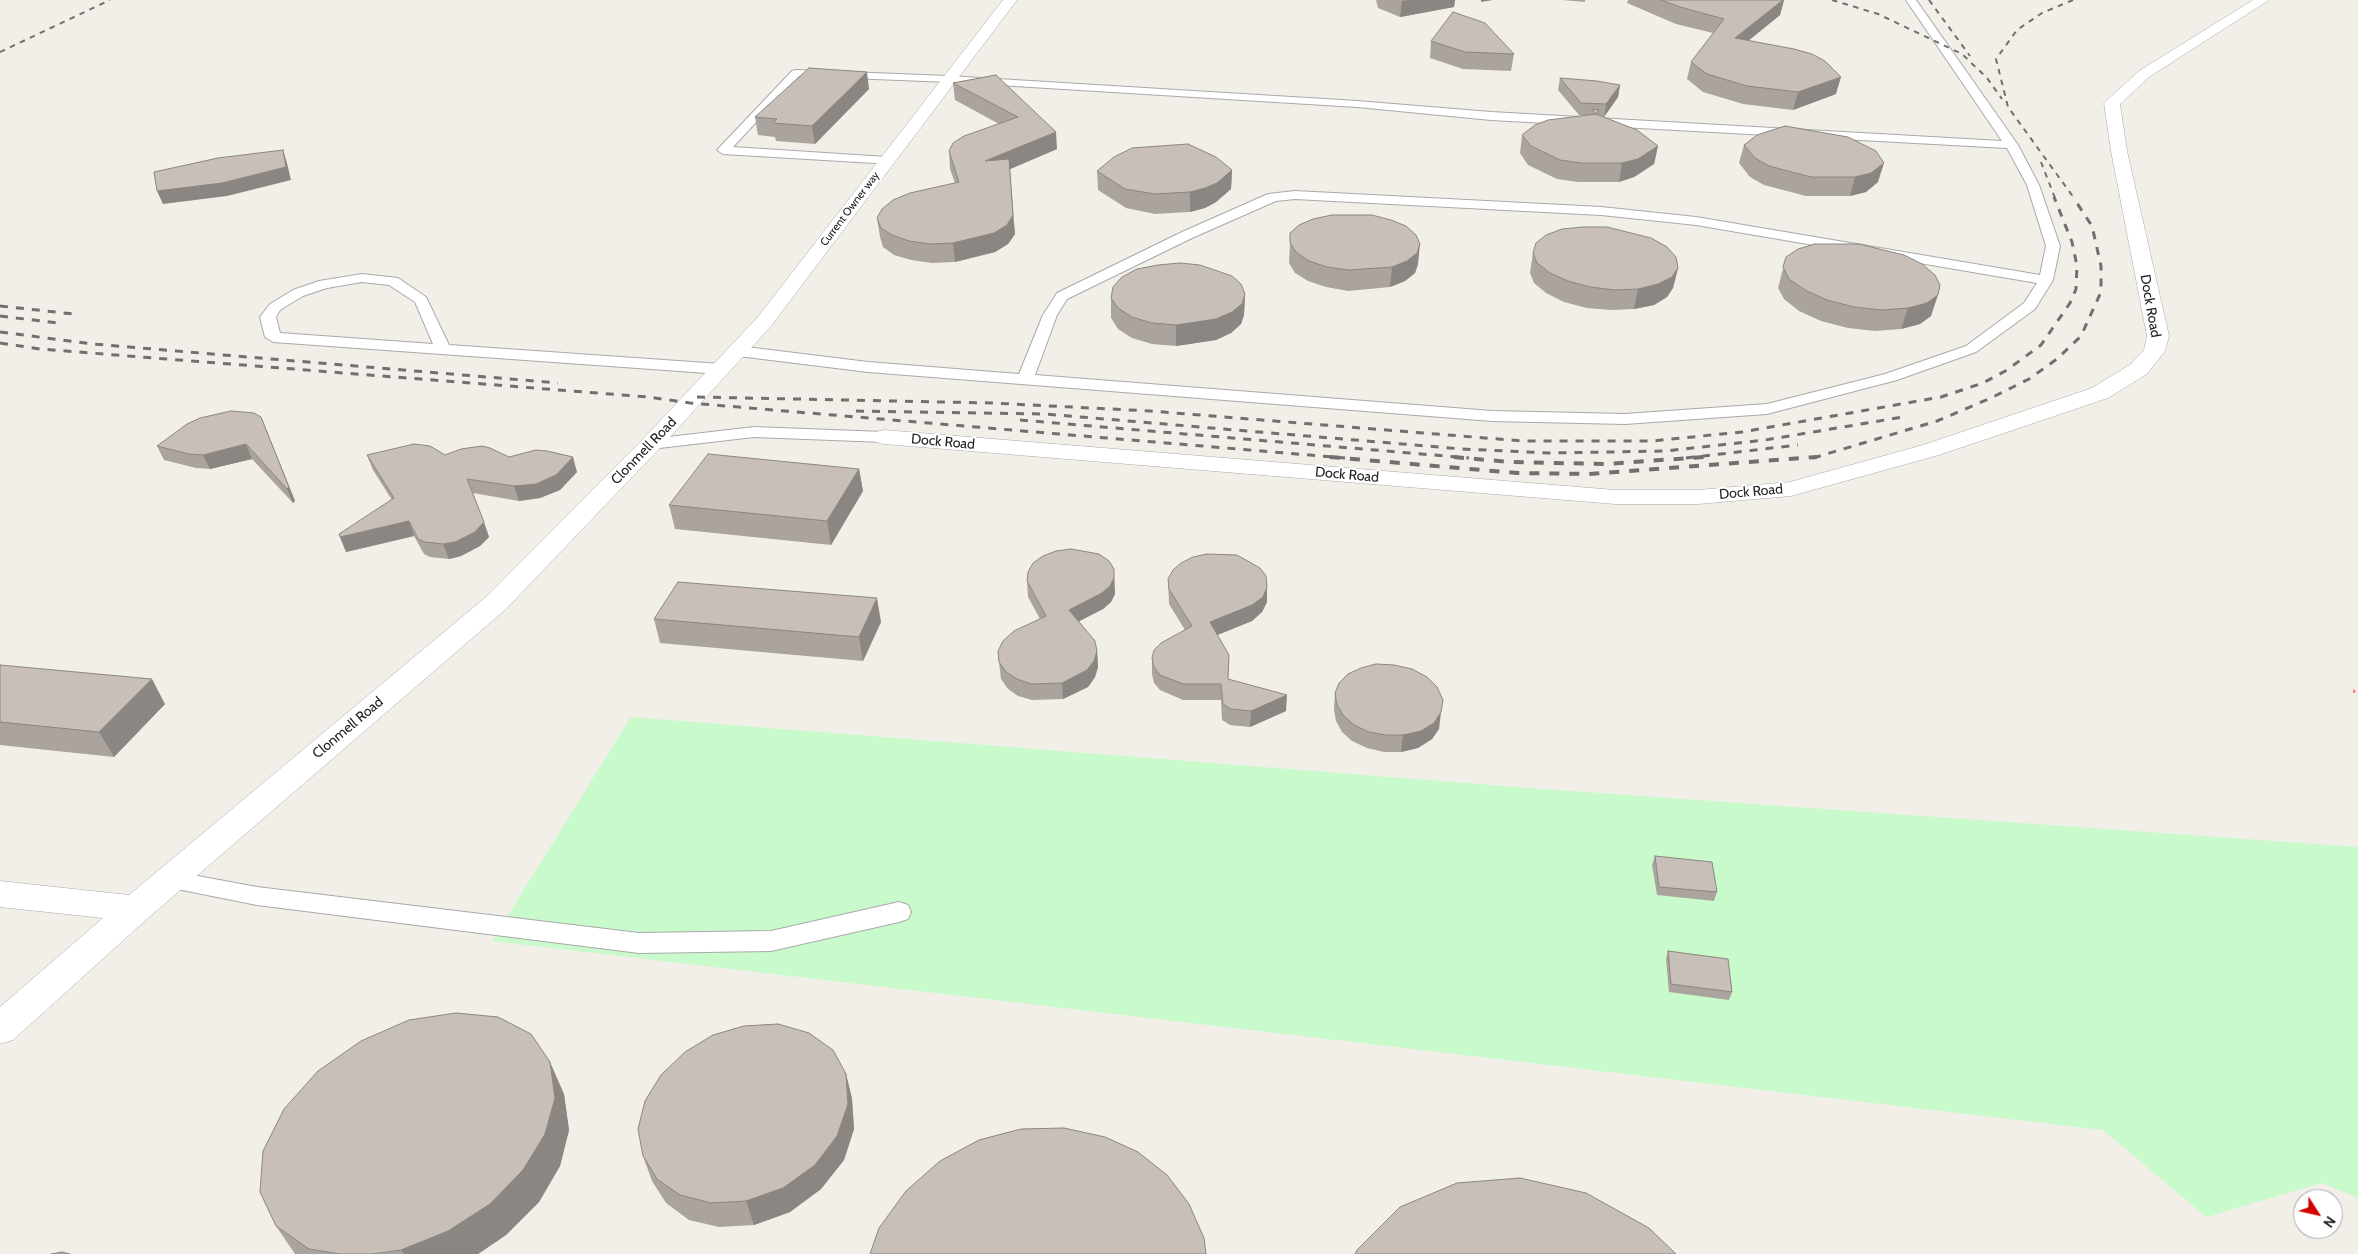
<!DOCTYPE html>
<html>
<head>
<meta charset="utf-8">
<style>
  body { margin:0 }
  #map { position:relative; width:2358px; height:1254px; overflow:hidden; background:#f2efe9; font-family:Cabin,sans-serif }
  canvas { display:block }
  .north { position:absolute; left:2293px; top:1189px; width:50px; height:50px; box-sizing:border-box; background:#fff; border:1px solid #a7a7a7; border-radius:50%; rotate:125deg; font-size:14px; font-weight:700; line-height:20px; text-align:center; color:#222 }
  .north::after { content:''; display:block; margin:auto; width:18px; height:22px; background:#d40000; clip-path:polygon(50% 0,100% 100%,50% 72%,0 100%) }
</style>
</head>
<body>
<div id="map">
<canvas width="2358" height="1254"></canvas>
<div class="north">N</div>
</div>
<script>
const ctx = document.querySelector('canvas').getContext('2d');
ctx.lineJoin = 'round';
function paint(path, color) { ctx.fillStyle = color; ctx.fill(path, 'evenodd'); }
const toPath = rows => new Path2D(rows.map(r => 'M' + r).join(''));
function trace(path, color, width, dash) { ctx.strokeStyle = color; ctx.lineWidth = width; ctx.lineCap = dash ? 'butt' : 'round'; ctx.setLineDash(dash || []); ctx.stroke(path); }
function drawText(font, color, halo, rows, align = 'center') {
  ctx.font = font + ' Cabin,sans-serif'; ctx.lineWidth = 4; ctx.setLineDash([]); ctx.textBaseline = 'middle'; ctx.strokeStyle = halo; ctx.fillStyle = color; for (const [text, x, y, turn = 0] of rows) {
    ctx.save(); ctx.translate(x, y); ctx.rotate((+turn || 0) * Math.PI / 180); ctx.textAlign = isNaN(turn) ? turn : align; if (halo) ctx.strokeText(text, 0, 0); ctx.fillText(text, 0, 0); ctx.restore();
  }
}
paint(toPath([
  [631,717,1516,787,2358,847,2358,1198,2322,1183,2206,1217,2103,1130,492,941]
]), '#c8facc');
const service = toPath([
  [1906,0,1916,0,2018,145,2039,185,2060,246,2053,280,2035,309,1976,352,1897,380,1767,414,1625,424,1492,421,868,372,738,356,730,351,738,346,868,362,1019,374,1043,315,1057,293,1182,232,1268,194,1295,191,1601,207,1696,217,2040,275,2046,246,2027,185,2007,148,1491,120,1357,107,949,82,799,76,733,147,887,157,891,158,893,161,891,164,723,154,717,150,792,71,796,70,949,76,1357,101,1491,112,2002,141,1906,0],
  [1295,199,1601,215,1696,225,2037,283,2024,303,1966,346,1885,374,1767,404,1625,414,1492,411,1035,375,1057,315,1067,299,1192,238,1276,201,1295,199],
  [362,274,398,278,426,297,449,345,721,364,729,369,721,374,273,342,265,337,260,317,270,304,293,290,319,281,362,274],
  [362,282,389,285,415,302,433,344,280,333,276,317,280,310,303,296,327,288,362,282],
  [754,427,884,432,890,433,892,437,890,441,884,442,754,437,651,449,645,448,642,444,645,440,651,439,754,427],
  [171,871,257,887,639,933,771,931,899,902,908,905,911,912,908,919,899,922,771,951,639,953,257,905,162,886,159,880,162,874,171,871]
]);
const minor = toPath([
  [1003,0,1017,0,771,326,659,449,506,609,148,918,13,1040,0,1044,0,1007,103,918,0,907,0,881,129,895,486,597,643,439,757,318,1003,0],
  [2253,0,2269,0,2149,77,2120,104,2127,151,2169,336,2165,351,2147,374,2108,398,1939,455,1791,496,1698,504,1615,504,884,444,876,442,872,437,876,432,884,430,1615,490,1698,490,1790,482,1923,445,2092,388,2131,364,2144,350,2147,336,2111,151,2104,103,2139,71,2253,0]
]);
trace(service, '#a9a9a9', 2);
trace(minor, '#a9a9a9', 1);
trace(toPath([
  [2353,691,2358,692]
]), '#fa8072', 3, [2.5, 2.5]);
paint(service, '#fff');
paint(minor, '#fff');
trace(toPath([
  [1832,0,1878,14,1962,54,1987,78,2002,99],
  [1929,0,1970,56],
  [2073,0,2042,13,2017,30,1996,59,2008,107,2074,198],
  [0,52,110,0],
  [2041,162,2055,198]
]), '#707070', 2, [5.5, 5.5]);
trace(toPath([
  [0,306,73,314],
  [0,316,58,323],
  [0,332,93,344,558,383],
  [0,343,40,349,648,397,690,403,1345,458],
  [697,397,992,403,1150,411,1523,441,1652,441,1742,432,1941,397,1983,383,2007,370,2041,345,2070,303,2076,289,2077,266,2072,242,2054,197],
  [856,411,1045,414,1462,449,1550,453,1665,451,1765,440,1903,417],
  [1020,420,1469,458],
  [1686,458,1798,445],
  [1813,458,1937,421,1991,398,2029,379,2057,359,2081,336,2101,292,2101,266,2092,226,2073,197]
]), '#707070', 3, [8, 8]);
trace(toPath([
  [1330,457,1517,473,1589,474,1817,457],
  [1454,457,1510,462,1605,464,1704,457]
]), '#707070', 4, [10, 10]);
paint(toPath([
  [1376,0,1455,0,1454,7,1400,17,1378,8],
  [1562,0,1585,0,1585,2],
  [1628,0,1784,0,1780,15,1749,40,1836,94,1793,110,1743,104,1703,92,1687,79,1691,62,1713,33,1676,24,1627,3],
  [1431,41,1514,54,1511,71,1463,69,1430,58],
  [996,75,1057,149,1010,169,1015,234,1008,244,995,252,955,262,932,263,911,260,894,255,883,247,880,237,877,218,955,183,950,169,949,151,999,124,955,100,953,83],
  [1560,78,1620,85,1618,97,1604,117,1658,146,1654,164,1634,177,1619,182,1578,182,1557,179,1528,165,1520,153,1522,135,1583,115,1579,115,1558,90],
  [869,89,815,144,776,141,775,137,758,135,755,117],
  [1744,145,1878,182,1866,192,1850,196,1806,196,1764,185,1750,177,1739,163],
  [1232,170,1231,189,1216,202,1205,208,1190,212,1155,214,1126,208,1098,190,1097,171],
  [1290,243,1418,264,1415,273,1405,281,1390,287,1348,291,1326,287,1308,281,1295,273,1289,263],
  [1533,253,1678,268,1673,288,1667,297,1654,305,1634,309,1611,310,1587,308,1564,302,1546,293,1534,283,1530,273],
  [1786,257,1931,316,1920,324,1901,329,1875,331,1848,328,1821,321,1799,311,1784,299,1778,288],
  [1245,294,1244,315,1241,324,1231,333,1216,340,1176,346,1152,344,1132,338,1118,329,1111,318,1111,298],
  [261,417,295,501,293,503,252,459,210,469,196,468,164,460,157,446],
  [367,455,445,455,509,457,577,472,560,490,540,498,519,501,473,493,489,537,480,546,461,556,449,559,430,557,424,554,414,536,346,552,339,534,392,500,373,470],
  [859,469,863,491,831,545,675,529,669,505],
  [1114,569,1115,594,1111,602,1103,609,1079,621,1097,651,1098,667,1095,677,1088,687,1063,699,1032,700,1018,696,1008,689,1001,679,999,662,1040,619,1028,597,1027,581],
  [1168,579,1267,587,1267,602,1262,612,1252,621,1217,635,1228,679,1286,711,1250,727,1230,725,1222,720,1221,700,1183,700,1160,690,1154,683,1152,674,1152,658,1185,630,1169,604],
  [654,619,881,622,863,661,660,643],
  [0,665,165,704,114,757,0,745],
  [1335,693,1439,729,1432,739,1418,748,1401,752,1384,752,1367,748,1352,741,1342,732,1336,721,1334,710],
  [1655,856,1717,892,1714,901,1657,895,1652,865],
  [1668,951,1732,992,1729,1000,1669,992,1666,959],
  [846,1074,852,1099,854,1129,844,1160,821,1189,790,1212,754,1225,719,1227,689,1220,666,1203,652,1181,643,1156],
  [564,1094,569,1130,560,1166,539,1202,506,1235,478,1254,295,1254,276,1226]
]), '#aba49e');
paint(toPath([
  [1409,0,1455,0,1454,7,1400,17,1402,1],
  [1481,0,1493,0,1481,2],
  [1783,0,1784,0,1780,15,1731,55,1735,38],
  [867,72,869,89,815,144,812,126],
  [1841,77,1836,94,1793,110,1798,92],
  [1620,85,1618,97,1604,117,1606,104],
  [1056,132,1057,149,987,179,985,161],
  [1658,146,1654,164,1634,177,1619,182,1622,163],
  [283,150,287,163,291,180,227,196,163,204,157,191],
  [1884,163,1878,182,1866,192,1850,196,1855,177],
  [1232,170,1231,189,1216,202,1205,208,1190,212,1190,192],
  [1013,215,1015,234,1008,244,995,252,955,262,953,243],
  [1420,244,1418,264,1415,273,1405,281,1390,287,1392,267],
  [1678,268,1673,288,1667,297,1654,305,1634,309,1638,289],
  [1245,294,1244,315,1241,324,1231,333,1216,340,1176,346,1176,325],
  [1938,295,1931,316,1920,324,1901,329,1908,308],
  [261,417,295,501,293,503,287,489],
  [246,444,252,459,210,469,203,455],
  [573,457,577,472,560,490,540,498,519,501,514,486],
  [859,469,863,491,831,545,827,521],
  [409,521,414,536,346,552,340,537],
  [484,522,489,537,480,546,461,556,449,559,443,544],
  [1114,578,1115,594,1111,602,1103,609,1070,626,1069,610],
  [1267,587,1267,602,1262,612,1252,621,1210,638,1210,622],
  [877,598,881,622,863,661,859,637],
  [1097,651,1098,667,1095,677,1088,687,1063,699,1062,683],
  [152,679,165,704,114,757,99,732],
  [1287,695,1286,711,1250,727,1251,711],
  [1441,712,1439,729,1432,739,1418,748,1401,752,1403,735],
  [550,1062,564,1094,569,1130,560,1166,539,1202,506,1235,478,1254,404,1254,401,1250],
  [846,1074,852,1099,854,1129,844,1160,821,1189,790,1212,754,1225,746,1201]
]), '#8b8681');
const building = toPath([
  [1661,0,1783,0,1735,38,1794,49,1812,54,1825,61,1841,77,1798,92,1747,86,1707,74,1691,62,1724,19,1680,7,1661,0],
  [1453,12,1485,23,1514,54,1465,52,1431,41,1453,12],
  [809,68,867,72,812,126,773,123,777,119,755,117,809,68],
  [996,75,1056,132,985,161,1009,159,1013,215,1007,225,994,233,953,243,930,244,909,241,892,235,881,228,877,218,882,209,893,200,910,193,959,182,949,151,953,143,964,136,1018,117,953,83,996,75],
  [1560,78,1597,81,1620,85,1606,104,1581,103,1560,78],
  [1592,109,1599,110,1596,114,1637,130,1658,146,1638,159,1622,163,1581,163,1560,160,1531,146,1522,135,1535,125,1548,120,1596,114,1592,109],
  [1785,126,1848,137,1876,151,1884,163,1871,173,1855,177,1811,177,1769,166,1755,158,1744,145,1757,135,1785,126],
  [1188,144,1216,157,1232,170,1217,183,1205,188,1190,192,1155,194,1125,189,1097,171,1114,157,1132,148,1188,144],
  [283,150,286,167,222,183,157,191,154,172,218,158,283,150],
  [1332,215,1372,215,1391,220,1406,226,1416,235,1420,244,1417,253,1407,261,1392,267,1349,270,1327,267,1309,261,1296,252,1290,243,1290,233,1299,225,1313,219,1332,215],
  [1583,227,1607,227,1651,238,1667,247,1676,257,1678,268,1672,277,1658,284,1638,289,1615,290,1590,287,1568,281,1550,273,1537,263,1533,253,1536,243,1546,235,1562,229,1583,227],
  [1815,244,1859,244,1904,255,1922,264,1935,275,1940,285,1938,295,1927,303,1908,308,1882,310,1854,307,1827,300,1805,290,1789,279,1783,267,1786,257,1798,249,1815,244],
  [1180,263,1200,265,1232,276,1241,284,1245,294,1242,304,1232,312,1216,319,1176,325,1152,323,1132,317,1118,308,1111,298,1113,287,1122,277,1137,269,1158,265,1180,263],
  [231,411,254,413,261,417,289,487,287,489,246,444,203,455,189,454,157,446,187,424,200,418,231,411],
  [414,444,430,446,445,455,461,449,482,446,490,448,509,457,536,450,547,451,573,457,556,475,536,484,514,486,467,479,484,522,475,532,455,542,443,544,425,542,418,539,409,521,340,537,339,534,394,498,367,455,414,444],
  [708,454,859,469,827,521,669,505,708,454],
  [1071,549,1099,554,1109,561,1114,569,1114,578,1110,586,1102,593,1069,610,1095,641,1097,651,1094,661,1087,670,1062,683,1031,684,1017,679,1006,672,999,662,998,651,1003,641,1014,631,1046,616,1027,581,1028,572,1033,563,1043,556,1056,551,1071,549],
  [1207,554,1237,555,1260,568,1266,576,1267,587,1263,597,1252,605,1210,622,1229,655,1228,679,1287,695,1251,711,1231,709,1223,704,1221,684,1183,684,1160,675,1154,667,1152,658,1154,650,1161,643,1192,626,1169,589,1168,579,1173,570,1181,563,1193,557,1207,554],
  [678,582,877,598,859,637,654,619,678,582],
  [1376,664,1394,665,1412,669,1427,677,1437,687,1443,700,1441,712,1434,723,1421,731,1403,735,1386,735,1369,732,1354,725,1343,715,1337,705,1335,693,1339,683,1348,674,1361,668,1376,664],
  [0,665,152,679,99,732,0,722,0,665],
  [1655,856,1712,862,1717,892,1659,887,1655,856],
  [1668,951,1728,959,1732,992,1671,984,1668,951],
  [456,1013,498,1017,531,1034,550,1062,555,1098,545,1134,523,1170,490,1204,448,1231,401,1250,372,1254,340,1254,309,1249,276,1226,260,1192,263,1151,284,1109,318,1071,361,1041,409,1020,456,1013],
  [778,1024,809,1033,833,1050,846,1074,848,1104,837,1136,815,1165,783,1188,746,1201,711,1203,680,1195,657,1179,643,1156,638,1129,645,1101,661,1075,685,1052,713,1035,744,1026,778,1024],
  [1064,1128,1105,1137,1138,1152,1167,1175,1189,1204,1204,1238,1206,1254,870,1254,879,1228,906,1191,940,1161,979,1140,1021,1129,1064,1128],
  [1520,1178,1586,1193,1649,1228,1676,1254,1355,1254,1357,1250,1400,1207,1457,1183,1520,1178],
  [62,1252,70,1254,51,1254,62,1252]
]);
paint(building, '#c7bfb8');
trace(building, '#8b8681', 1);
drawText('11px', '#222', '#fff', [
  ["Current Owner way",850,209,-53]
]);
drawText('14px', '#222', '#fff', [
  ["Dock Road",2150,306,80],
  ["Dock Road",943,442,5],
  ["Clonmell Road",644,451,-46],
  ["Dock Road",1347,475,5],
  ["Dock Road",1751,492,-5],
  ["Clonmell Road",348,728,-40]
]);
</script>
</body>
</html>
